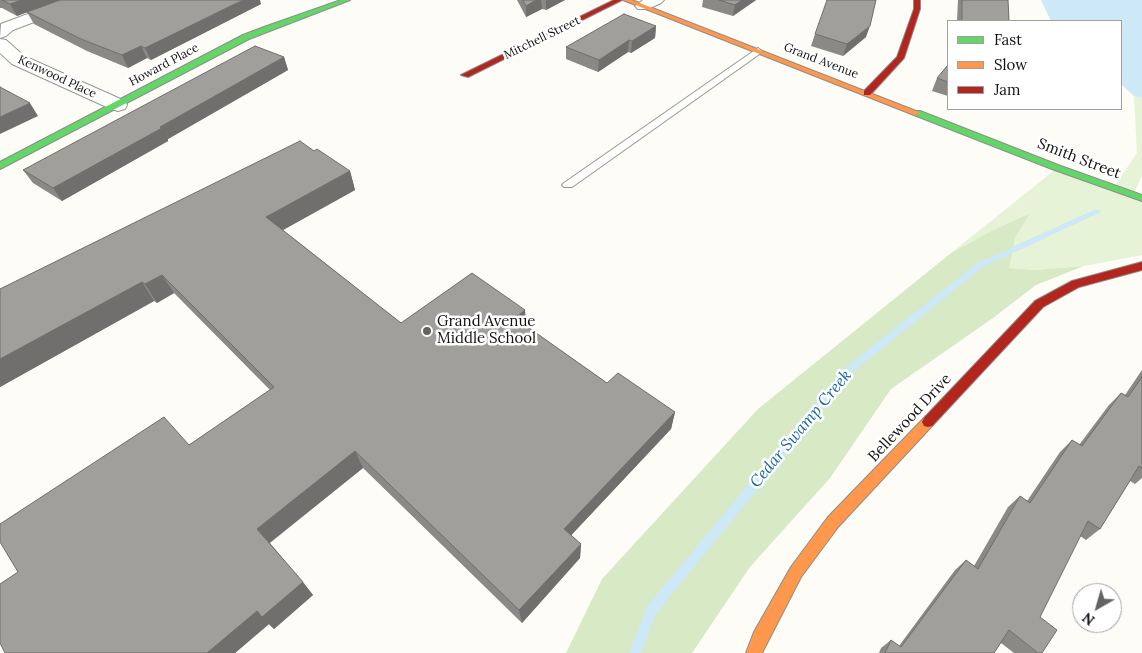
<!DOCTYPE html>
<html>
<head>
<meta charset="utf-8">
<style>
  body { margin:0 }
  #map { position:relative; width:1142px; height:653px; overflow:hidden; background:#fdfcf7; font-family:Lora,serif }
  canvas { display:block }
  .legend { position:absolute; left:947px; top:20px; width:175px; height:90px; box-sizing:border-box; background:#fff; border:1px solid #a0a0a0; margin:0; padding:6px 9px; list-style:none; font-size:15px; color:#111 }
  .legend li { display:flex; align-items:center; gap:10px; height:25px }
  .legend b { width:25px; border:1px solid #a0a0a0 }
  .north { position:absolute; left:1072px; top:583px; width:50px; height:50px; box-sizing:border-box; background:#fff; border:1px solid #a0a0a0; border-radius:50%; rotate:218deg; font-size:14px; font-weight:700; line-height:20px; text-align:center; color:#111 }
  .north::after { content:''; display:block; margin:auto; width:18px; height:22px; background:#646362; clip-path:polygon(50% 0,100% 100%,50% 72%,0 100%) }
</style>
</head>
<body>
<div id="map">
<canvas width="1142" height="653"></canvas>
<ul class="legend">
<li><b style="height:6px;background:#63d668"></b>Fast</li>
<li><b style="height:6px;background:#ff974d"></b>Slow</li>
<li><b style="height:6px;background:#b3261e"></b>Jam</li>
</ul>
<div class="north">N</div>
</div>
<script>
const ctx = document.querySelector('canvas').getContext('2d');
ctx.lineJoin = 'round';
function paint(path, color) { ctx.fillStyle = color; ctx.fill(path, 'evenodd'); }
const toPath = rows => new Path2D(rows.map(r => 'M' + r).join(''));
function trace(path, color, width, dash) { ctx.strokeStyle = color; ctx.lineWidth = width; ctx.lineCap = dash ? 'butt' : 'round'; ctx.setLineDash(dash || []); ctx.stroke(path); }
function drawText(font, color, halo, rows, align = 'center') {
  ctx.font = font + ' Lora,serif'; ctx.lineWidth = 5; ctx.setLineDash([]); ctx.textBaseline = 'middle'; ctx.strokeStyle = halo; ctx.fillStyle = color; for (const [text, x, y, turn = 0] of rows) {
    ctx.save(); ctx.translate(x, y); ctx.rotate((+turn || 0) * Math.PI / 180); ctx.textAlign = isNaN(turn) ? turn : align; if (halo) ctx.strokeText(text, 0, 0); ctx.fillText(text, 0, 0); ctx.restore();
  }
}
paint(toPath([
  [1134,96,1142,98,1142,175,1133,196,1142,199,1142,255,1084,266,1035,270,1008,268,1015,238,1029,213,993,230,951,253,1056,169,1113,189,1137,153]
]), '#e7f3d7');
paint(toPath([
  [1030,213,1015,238,1009,268,1035,270,1084,266,1036,285,993,318,891,389,830,478,750,567,692,653,566,653,602,579,758,409,951,253,993,230]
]), '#d8eac5');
paint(toPath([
  [1041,0,1142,0,1142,98,1134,96,1121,84,1121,21,1051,21]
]), '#cde8f7');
paint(toPath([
  [1094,210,1100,210,1101,212,983,267,852,373,656,614,641,653,629,653,647,606,846,367,977,263,1094,210]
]), '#cde8f7');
const lane = toPath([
  [758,48,762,51,761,53,572,187,564,187,562,185,564,183,758,48]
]);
const street = toPath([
  [65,0,87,0,84,3,13,30,6,36,0,38,1,24,65,0],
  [643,0,664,0,661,3,648,9,638,9,635,6,643,0],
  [0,39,6,40,24,56,125,101,127,105,125,109,118,111,111,109,12,64,0,53,0,39]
]);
const fast = toPath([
  [341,0,350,0,249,39,0,169,0,162,243,35,264,27,341,0],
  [914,111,920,111,1058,165,1142,195,1142,201,1052,169,914,115,914,111]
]);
const slow = toPath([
  [623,0,632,0,921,113,914,115,623,0],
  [928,417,932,418,934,422,932,426,838,527,801,577,762,653,746,653,754,632,791,567,828,517,924,418,928,417]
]);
const jam = toPath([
  [614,0,622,0,468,77,461,75,614,0],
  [914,0,920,0,920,9,904,58,870,95,864,95,864,91,897,57,914,9,914,0],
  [1142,262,1142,270,1079,287,1043,307,932,426,928,427,924,426,922,422,924,418,1035,301,1072,281,1142,262]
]);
trace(lane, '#979795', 2);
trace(street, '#979795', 2);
trace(fast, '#8e8d8b', 2);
trace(slow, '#8e8d8b', 2);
trace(jam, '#8e8d8b', 2);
paint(lane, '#fffffe');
paint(street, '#fffffe');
paint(fast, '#63d668');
paint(slow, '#ff974d');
paint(jam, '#b3261e');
paint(toPath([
  [0,0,60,0,261,4,151,60,147,58,128,68,87,51,34,24,27,12,17,16,2,8,0,8],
  [517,0,565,0,546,10,542,9,526,17],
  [703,0,756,0,733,16,702,7],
  [958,0,1008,0,1009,21,957,21],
  [656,26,655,38,631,53,628,52,598,72,566,59,566,47],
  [815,34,866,37,843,56,811,46],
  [284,57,288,70,168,139,168,141,62,201,33,183,23,170],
  [948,65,948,96,932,91,937,78],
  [314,151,350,171,355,190,283,230,401,323,525,310,526,326,607,383,675,412,671,429,571,535,581,544,580,558,522,623,363,468,270,543,313,595,274,629,269,624,235,653,5,653,18,572,189,445,270,390,174,293,157,303,154,301,0,387,0,289],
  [1142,370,1142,478,1135,484,1130,481,1100,529,1086,540,1080,536,1040,617,1042,653,1014,653,1001,643,994,653,879,653,881,648,891,640,899,646,955,570,966,560,974,566,1008,507,1020,496,1027,501,1060,452,1072,440,1079,445,1109,405,1121,393,1125,395]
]), '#8a8986');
paint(toPath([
  [22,0,60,0,17,16,10,4],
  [243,0,260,0,261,4,151,60,145,48],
  [536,0,541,0,542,9,526,17,526,6],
  [546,0,565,0,546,10],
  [742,0,756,0,733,16,735,5],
  [656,26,655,38,631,53,632,41],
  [870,26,866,37,843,56,847,44],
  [629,40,628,52,598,72,599,60],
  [141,46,147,58,128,68,122,55],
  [284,57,288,70,168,139,168,141,62,201,53,188],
  [30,103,38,116,0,134,0,117],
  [350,171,355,190,274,235,266,217],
  [162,275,174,293,157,303,145,284],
  [142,282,154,301,0,387,0,359],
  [525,310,526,328,515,318],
  [675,412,671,429,564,543,564,529],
  [355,451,363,468,269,543,257,529],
  [581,544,580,558,522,623,519,610],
  [303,582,313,595,274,629,269,624,235,653,207,653,257,611]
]), '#716f6d');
const building = toPath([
  [2,0,22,0,10,4,2,0],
  [60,0,243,0,145,48,141,46,122,55,81,39,27,12,60,0],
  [523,0,536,0,526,6,523,0],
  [719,0,742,0,735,5,719,0],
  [827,0,876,0,870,26,847,44,815,34,827,0],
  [962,0,1008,0,1009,21,962,21,962,0],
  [624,14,656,26,632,41,629,40,599,60,566,47,624,14],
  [255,46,284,57,160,127,162,128,53,188,23,170,255,46],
  [948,65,948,82,937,78,948,65],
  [0,87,30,103,0,117,0,87],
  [300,141,314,151,317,149,350,171,266,217,401,323,472,273,525,310,515,318,607,383,618,373,675,412,564,529,581,544,519,610,355,451,257,529,303,582,262,617,257,611,207,653,5,653,0,643,0,584,18,572,0,542,0,524,164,417,189,445,274,387,162,275,145,284,142,282,0,359,0,289,300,141],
  [1142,377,1142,468,1139,466,1100,529,1088,521,1040,617,1057,630,1042,653,1038,653,1009,630,994,653,885,653,891,640,901,647,966,560,978,569,1020,496,1030,503,1072,440,1082,446,1121,393,1128,397,1142,377]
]);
paint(building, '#a19f9c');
trace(building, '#716f6d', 1);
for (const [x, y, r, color] of [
  [427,331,5,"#646362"]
]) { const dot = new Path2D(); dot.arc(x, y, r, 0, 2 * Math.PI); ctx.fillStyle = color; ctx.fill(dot); trace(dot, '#fff', 2); }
drawText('12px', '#111', '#fff', [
  ["Mitchell Street",542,38,-26],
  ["Grand Avenue",821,61,21],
  ["Howard Place",164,65,-28],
  ["Kenwood Place",57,77,25]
]);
drawText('15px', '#111', '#fff', [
  ["Smith Street",1079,159,21],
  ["Bellewood Drive",910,418,-47]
]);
drawText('15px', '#111', '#fff', [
  ["Grand Avenue",437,322],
  ["Middle School",437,339]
], 'left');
drawText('italic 16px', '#1768a6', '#fff', [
  ["Cedar Swamp Creek",801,429,-50]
]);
</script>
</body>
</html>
